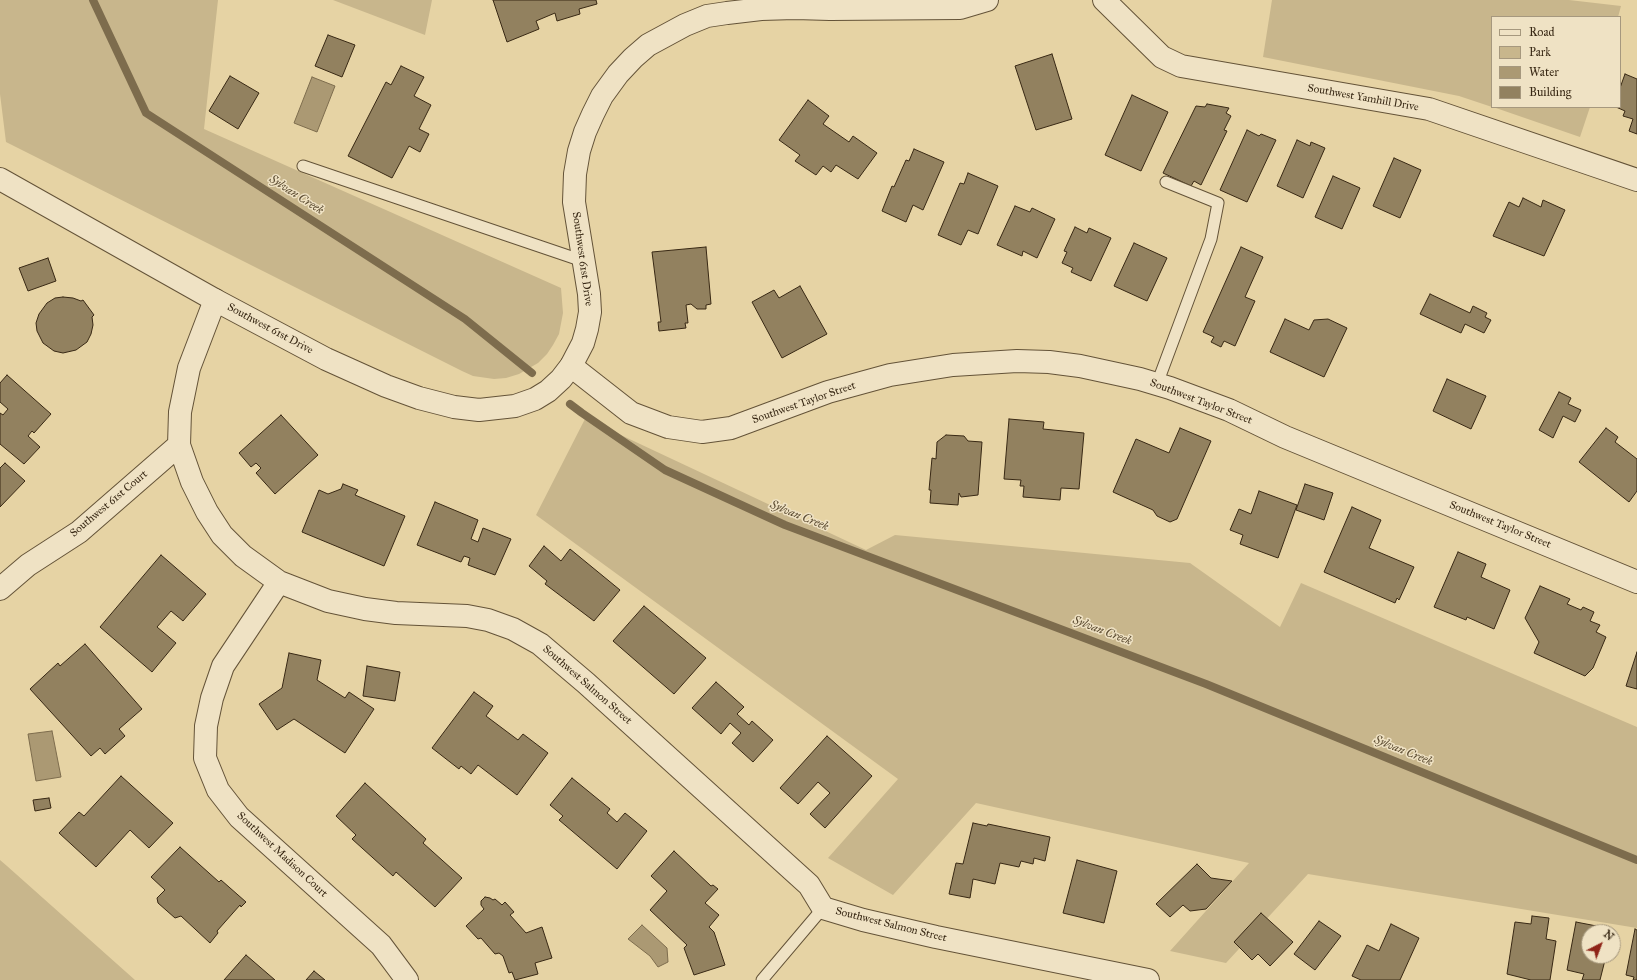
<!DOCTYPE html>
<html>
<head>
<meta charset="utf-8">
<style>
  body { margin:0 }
  #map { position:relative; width:1637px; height:980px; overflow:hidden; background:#e6d3a4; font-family:"IM FELL Great Primer",serif }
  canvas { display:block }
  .legend { position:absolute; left:1491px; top:16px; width:130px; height:92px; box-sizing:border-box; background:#efe2c4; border:1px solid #a6987e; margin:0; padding:5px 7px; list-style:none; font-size:12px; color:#382814 }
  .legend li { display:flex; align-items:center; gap:8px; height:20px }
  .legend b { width:20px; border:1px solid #a6987e }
  .north { position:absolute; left:1581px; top:924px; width:40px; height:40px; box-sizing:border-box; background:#efe2c4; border:1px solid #a6987e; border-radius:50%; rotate:42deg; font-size:11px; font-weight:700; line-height:16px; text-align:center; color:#382814 }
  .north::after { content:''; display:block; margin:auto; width:14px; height:18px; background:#8f2418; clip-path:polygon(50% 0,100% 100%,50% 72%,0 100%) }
</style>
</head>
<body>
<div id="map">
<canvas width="1637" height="980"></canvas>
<ul class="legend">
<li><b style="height:5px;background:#efe2c4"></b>Road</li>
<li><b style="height:11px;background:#c8b68c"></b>Park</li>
<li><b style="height:11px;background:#ab9973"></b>Water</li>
<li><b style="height:11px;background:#92815f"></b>Building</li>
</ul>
<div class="north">N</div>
</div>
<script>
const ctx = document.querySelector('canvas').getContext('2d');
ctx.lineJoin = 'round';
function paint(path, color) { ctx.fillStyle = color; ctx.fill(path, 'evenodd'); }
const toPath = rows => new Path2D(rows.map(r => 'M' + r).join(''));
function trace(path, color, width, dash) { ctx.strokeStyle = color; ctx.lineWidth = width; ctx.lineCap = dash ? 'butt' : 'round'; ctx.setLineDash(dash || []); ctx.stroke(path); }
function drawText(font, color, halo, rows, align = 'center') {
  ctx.font = font + ' "IM FELL Great Primer",serif'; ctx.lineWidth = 3; ctx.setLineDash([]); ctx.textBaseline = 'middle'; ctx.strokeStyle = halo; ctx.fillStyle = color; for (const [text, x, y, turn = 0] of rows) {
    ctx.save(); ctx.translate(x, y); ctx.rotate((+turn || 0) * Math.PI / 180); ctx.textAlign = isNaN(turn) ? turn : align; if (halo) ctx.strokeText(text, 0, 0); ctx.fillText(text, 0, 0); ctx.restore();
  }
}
paint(toPath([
  [0,0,218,0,204,129,561,288,563,313,559,334,553,345,547,354,538,363,519,374,506,378,494,379,473,376,462,371,6,142,0,94],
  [333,0,432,0,425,35],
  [1272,0,1569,0,1621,6,1618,17,1492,17,1492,107,1459,96,1263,57],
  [1493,107,1590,107,1580,137],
  [586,417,591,421,866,550,895,535,1190,563,1280,627,1301,583,1637,727,1637,928,1308,874,1226,963,1170,951,1249,863,976,803,893,895,828,858,898,779,536,515],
  [0,860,7,866,135,980,0,980]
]), '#c8b68c');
const water = toPath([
  [312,77,335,86,317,132,294,123,312,77],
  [52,731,61,777,36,781,28,734,52,731],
  [642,925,667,948,668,962,658,967,650,956,628,939,642,925]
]);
paint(water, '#ab9973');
trace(water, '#7d6c4d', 1);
trace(toPath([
  [93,0,146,113,465,319,532,373],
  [570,404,582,413,665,470,785,525,1206,684,1637,860]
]), '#7d6c4d', 8);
const building = toPath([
  [493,0,596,0,597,4,579,9,580,14,557,21,555,13,536,21,539,29,507,42,493,0],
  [328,35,355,45,342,77,315,66,328,35],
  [1052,54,1072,119,1036,130,1015,66,1052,54],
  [401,66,424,77,414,96,431,105,419,129,429,134,420,152,409,146,392,178,348,156,386,82,391,85,401,66],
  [1625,74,1637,79,1637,134,1629,131,1633,119,1623,116,1625,111,1616,107,1620,107,1620,88,1625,74],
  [230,76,259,93,238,129,209,111,230,76],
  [1132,95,1168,112,1141,171,1105,155,1132,95],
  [808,100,829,116,823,124,849,142,853,136,877,153,858,179,836,165,831,172,823,166,816,175,795,161,800,155,779,140,808,100],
  [1207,104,1229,108,1226,113,1231,116,1224,130,1227,131,1201,185,1194,181,1191,186,1163,173,1196,106,1205,107,1207,104],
  [1247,130,1259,136,1261,134,1276,140,1247,202,1220,190,1247,130],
  [1297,140,1310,146,1311,142,1325,148,1303,198,1277,186,1297,140],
  [914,149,944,162,923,210,913,205,906,222,882,211,892,186,894,187,906,160,909,161,914,149],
  [1394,158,1421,170,1400,218,1373,206,1394,158],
  [968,173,998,186,978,234,968,230,961,245,938,235,960,183,964,184,968,173],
  [1333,176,1360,188,1342,229,1315,217,1333,176],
  [1523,198,1541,207,1543,200,1565,210,1544,256,1493,236,1509,202,1519,207,1523,198],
  [1015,206,1030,212,1032,208,1055,219,1037,258,1023,251,1022,256,997,245,1015,206],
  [1075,227,1087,233,1089,228,1111,238,1091,281,1071,272,1073,268,1062,263,1067,252,1064,251,1075,227],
  [1134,243,1167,258,1147,301,1114,286,1134,243],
  [706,247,711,304,706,305,706,309,697,309,691,304,686,305,688,323,685,323,686,328,659,331,658,322,661,322,652,252,706,247],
  [1241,247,1263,257,1245,297,1255,301,1235,346,1224,341,1221,347,1211,342,1214,337,1203,332,1241,247],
  [48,258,56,281,28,291,19,268,48,258],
  [800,286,827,334,782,358,752,302,774,290,779,298,800,286],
  [1430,294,1470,313,1473,306,1487,313,1485,317,1491,320,1484,333,1465,324,1461,333,1420,314,1430,294],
  [63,297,73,298,81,301,83,300,94,315,92,317,93,325,91,334,87,342,76,350,63,353,54,351,43,343,37,331,36,323,39,314,47,303,55,298,63,297],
  [1285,319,1309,330,1314,320,1328,319,1347,328,1324,377,1270,352,1285,319],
  [7,375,51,414,34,433,32,431,28,436,40,447,24,464,0,444,0,413,3,415,8,409,0,402,0,383,7,375],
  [1447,379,1486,396,1471,429,1433,411,1447,379],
  [1559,392,1571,398,1568,404,1581,410,1575,422,1563,416,1553,438,1539,430,1559,392],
  [281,415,318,455,275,494,256,473,261,468,256,463,251,467,239,453,281,415],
  [1009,419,1044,422,1043,429,1084,433,1079,489,1061,488,1060,500,1023,497,1024,486,1020,486,1021,480,1004,479,1009,419],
  [1180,428,1211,441,1177,519,1170,522,1157,516,1153,510,1113,492,1136,439,1169,453,1180,428],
  [1606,428,1618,437,1615,442,1637,459,1637,491,1629,502,1579,462,1606,428],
  [946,435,964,436,968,441,982,442,978,495,961,497,959,493,958,505,930,503,931,490,929,490,932,458,936,459,937,442,946,435],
  [5,463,25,481,0,507,0,468,5,463],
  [343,484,358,490,355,495,405,516,384,566,302,532,319,490,328,494,341,489,343,484],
  [1305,484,1333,493,1324,520,1296,510,1305,484],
  [1259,491,1297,505,1278,558,1240,544,1243,535,1230,530,1239,509,1251,514,1259,491],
  [435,502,478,520,471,539,478,542,483,528,511,539,495,575,468,565,470,558,464,556,461,562,417,545,435,502],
  [1352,507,1381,520,1369,548,1414,567,1399,600,1397,598,1395,603,1324,572,1352,507],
  [544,546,561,561,570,549,620,590,594,621,545,584,547,581,529,566,544,546],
  [1458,552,1486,564,1481,577,1510,590,1494,629,1467,617,1466,620,1434,607,1458,552],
  [161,555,206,594,183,621,171,611,157,627,176,643,152,672,100,627,161,555],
  [1540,586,1570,599,1567,604,1581,610,1583,607,1594,612,1590,621,1600,625,1596,632,1606,637,1593,668,1585,676,1534,653,1539,642,1525,618,1540,586],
  [644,606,706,658,674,694,613,641,644,606],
  [85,644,142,709,119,729,125,736,105,754,100,748,91,756,30,689,58,663,60,666,85,644],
  [1637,652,1637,689,1626,686,1637,652],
  [289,653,321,660,317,680,345,698,349,692,374,709,345,753,294,719,277,730,259,704,282,688,289,653],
  [367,666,400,672,395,701,363,696,367,666],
  [716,682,744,707,737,714,749,725,752,721,773,740,753,762,732,743,741,733,730,723,721,734,692,708,716,682],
  [474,692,493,706,486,716,518,740,523,734,548,753,517,795,478,765,471,774,461,766,459,769,432,748,474,692],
  [827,736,872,776,825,828,810,814,830,793,818,782,798,804,780,788,827,736],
  [121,776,173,823,149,848,130,830,96,867,59,833,79,812,84,816,121,776],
  [572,778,610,809,607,813,617,822,625,813,647,831,617,869,559,820,563,816,550,805,572,778],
  [365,783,426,839,423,843,462,878,435,907,396,872,393,876,352,839,356,835,336,816,365,783],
  [49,798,51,808,35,811,33,800,49,798],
  [973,823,987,826,988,824,1050,837,1045,861,1034,858,1033,864,1021,861,1019,867,1000,863,995,884,973,879,970,898,949,894,956,863,963,864,973,823],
  [180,847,219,882,221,880,246,902,241,907,240,905,217,931,218,933,210,943,181,916,175,918,158,903,157,898,165,890,151,877,180,847],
  [674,851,711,886,713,885,718,889,705,903,719,915,709,927,714,932,725,965,694,975,684,948,687,945,650,910,667,891,651,876,674,851],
  [1077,860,1117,871,1104,923,1063,913,1077,860],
  [1197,864,1211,878,1232,881,1206,909,1190,911,1183,905,1170,917,1156,904,1197,864],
  [485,897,490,898,493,900,495,899,502,905,505,902,514,912,510,915,526,933,542,927,552,958,535,963,538,974,515,980,512,972,509,973,503,956,499,953,495,954,481,938,478,939,466,926,484,909,481,905,481,901,485,897],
  [1261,913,1293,942,1270,966,1258,954,1252,960,1234,942,1261,913],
  [1532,916,1549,918,1546,939,1556,941,1550,980,1531,980,1507,974,1515,922,1531,924,1532,916],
  [1319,921,1341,936,1315,970,1294,954,1319,921],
  [1576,922,1612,929,1611,932,1589,932,1589,956,1606,956,1600,980,1582,980,1584,974,1567,970,1576,922],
  [1391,924,1419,938,1400,980,1361,980,1352,976,1367,945,1379,951,1391,924],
  [1635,929,1637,930,1637,980,1633,980,1634,977,1626,975,1635,929],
  [246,955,275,980,224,980,246,955],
  [314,971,325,980,306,980,314,971]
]);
paint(building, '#92815f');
trace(building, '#382814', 1);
const service = toPath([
  [303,166,583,261],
  [1157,384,1211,239,1218,203,1166,182],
  [762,980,823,908]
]);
const minor = toPath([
  [1104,0,1162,57,1181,66,1429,109,1637,180],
  [215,300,189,368,180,412,179,445,192,482,207,512,222,535,243,556,279,582,328,601,365,609,396,613,467,616,488,620,513,629,540,644,586,683,809,885,823,908,863,920,936,937,1148,980],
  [571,366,631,413,668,427,702,432,731,428,828,392,890,375,953,365,1017,361,1049,362,1080,366,1140,379,1170,388,1229,410,1285,437,1637,582],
  [279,582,223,666,212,698,206,726,205,758,218,790,239,817,381,945,407,980],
  [0,589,28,565,79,532,179,445]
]);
const tertiary = toPath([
  [0,179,215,300,326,359,386,386,419,398,454,407,479,410,515,406,535,399,548,391,561,379,571,366,583,343,587,329,590,312,589,294,574,202,575,174,579,151,585,132,593,114,602,96,618,74,633,58,648,45,685,25,707,16,727,13,761,9,795,8,830,9,960,8,987,0]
]);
trace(service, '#645338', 13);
trace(minor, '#645338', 24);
trace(tertiary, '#645338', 24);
trace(service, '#efe2c4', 11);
trace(minor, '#efe2c4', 22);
trace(tertiary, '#efe2c4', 22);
drawText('11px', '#382814', '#efe2c4', [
  ["Southwest Yamhill Drive",1363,98,10],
  ["Southwest 61st Drive",582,259,82],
  ["Southwest 61st Drive",270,329,28],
  ["Southwest Taylor Street",1201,402,21],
  ["Southwest Taylor Street",804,403,-19],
  ["Southwest 61st Court",109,504,-40],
  ["Southwest Taylor Street",1500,525,22],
  ["Southwest Salmon Street",587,685,41],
  ["Southwest Madison Court",282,855,43],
  ["Southwest Salmon Street",891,925,14]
]);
drawText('italic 12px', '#5a4a30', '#efe2c4', [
  ["Sylvan Creek",296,195,33],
  ["Sylvan Creek",799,516,22],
  ["Sylvan Creek",1102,631,21],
  ["Sylvan Creek",1403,751,22]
]);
</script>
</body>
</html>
